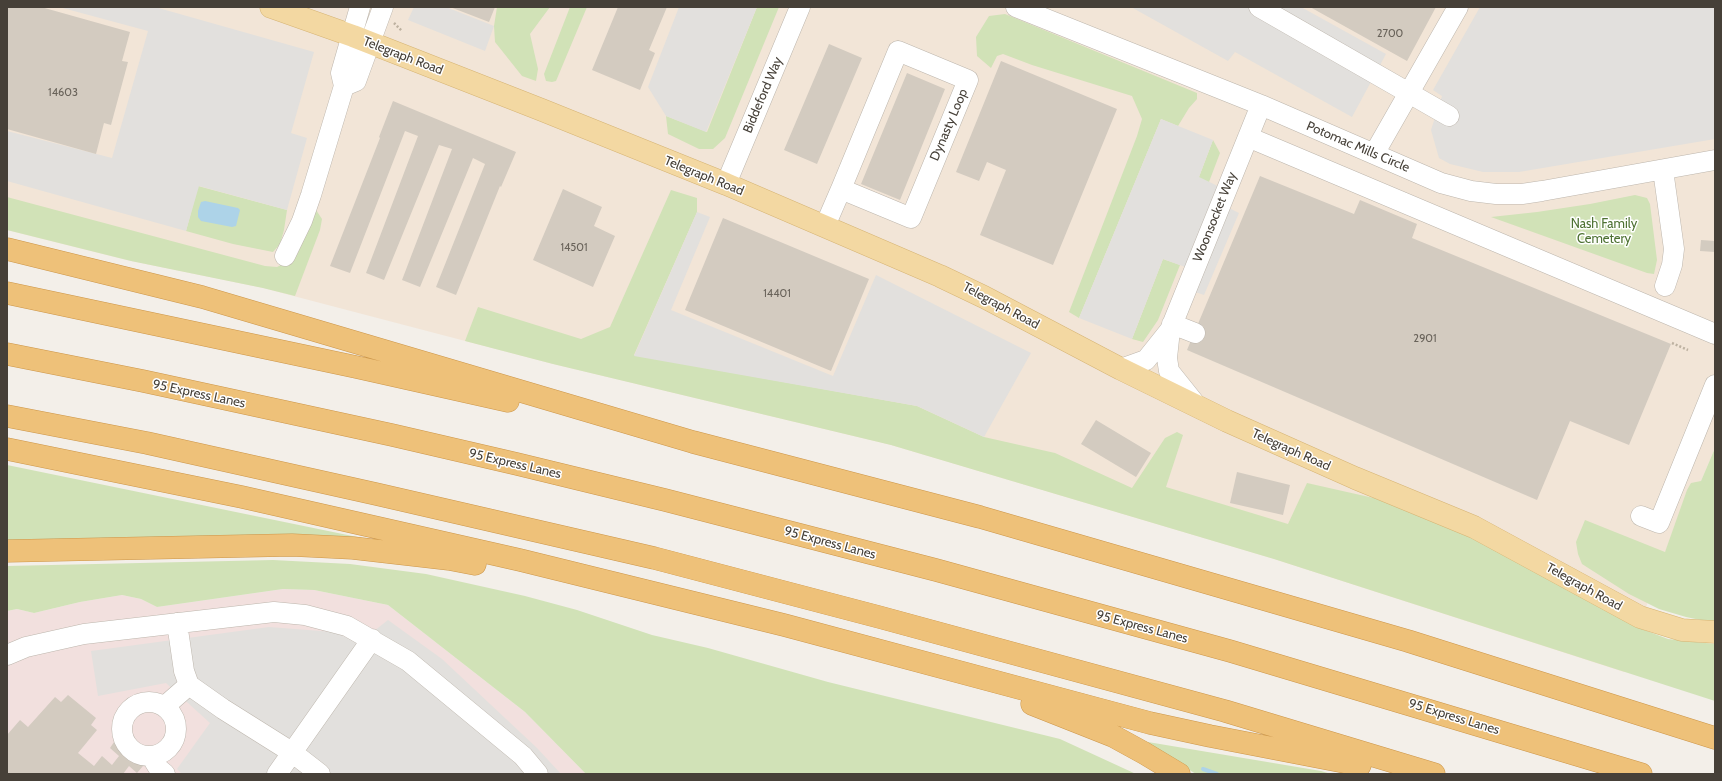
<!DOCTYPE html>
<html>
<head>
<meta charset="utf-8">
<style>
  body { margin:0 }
  #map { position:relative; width:1722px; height:781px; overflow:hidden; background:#f3efe9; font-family:Cabin,sans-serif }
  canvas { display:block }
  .frame { position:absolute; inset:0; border:8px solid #464038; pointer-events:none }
</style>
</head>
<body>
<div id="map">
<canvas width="1722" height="781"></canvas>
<div class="frame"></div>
</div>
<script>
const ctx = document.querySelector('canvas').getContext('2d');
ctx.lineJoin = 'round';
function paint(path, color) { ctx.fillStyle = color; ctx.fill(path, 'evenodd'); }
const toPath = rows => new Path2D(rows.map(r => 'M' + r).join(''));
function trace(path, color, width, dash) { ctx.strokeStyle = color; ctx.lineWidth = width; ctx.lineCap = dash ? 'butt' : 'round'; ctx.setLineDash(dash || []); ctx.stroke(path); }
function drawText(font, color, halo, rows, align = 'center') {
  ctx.font = font + ' Cabin,sans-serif'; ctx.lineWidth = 3; ctx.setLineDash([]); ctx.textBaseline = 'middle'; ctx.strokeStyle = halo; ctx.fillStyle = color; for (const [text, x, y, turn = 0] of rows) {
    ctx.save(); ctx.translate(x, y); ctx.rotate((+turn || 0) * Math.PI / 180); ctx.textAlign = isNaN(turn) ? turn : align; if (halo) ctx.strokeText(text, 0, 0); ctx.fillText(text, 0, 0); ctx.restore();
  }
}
paint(toPath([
  [7,7,1715,7,1715,448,1701,481,1665,552,1624,672,1274,559,891,445,553,364,263,288,131,261,7,230]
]), '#f2e5d7');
paint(toPath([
  [283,589,314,590,388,605,525,712,586,774,7,774,7,611,17,609,34,613,80,602,122,595,141,599,157,607]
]), '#f2e0de');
paint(toPath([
  [497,7,550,7,530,34,538,69,536,81,522,76,495,42,494,26],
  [570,7,587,7,556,81,552,82,546,81,544,74],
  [757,7,779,7,725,138,713,149,699,149,668,134,666,116,707,132],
  [1005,14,1197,93,1197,99,1189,108,1178,126,1161,119,1079,318,1069,312,1137,136,1142,119,1132,96,1032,65,1003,54,997,56,991,68,977,56,976,37,989,16],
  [1213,140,1220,153,1193,224,1185,214],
  [198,186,287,210,284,230,280,244,273,252,233,244,186,231],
  [671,190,697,198,697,212,634,355,917,406,984,437,1055,453,1132,488,1165,438,1177,432,1183,435,1166,487,1288,524,1307,483,1387,501,1475,536,1634,626,1668,639,1715,644,1715,701,1274,559,891,445,553,364,465,341,478,307,581,339,610,327],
  [1635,195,1647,198,1650,204,1657,260,1654,274,1647,273,1491,217,1537,212,1590,204],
  [7,197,265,266,277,267,287,262,314,207,322,219,320,230,295,296,263,288,131,261,7,230],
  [1163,259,1180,265,1158,320,1143,342,1132,339],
  [1715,448,1715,623,1686,617,1659,609,1629,594,1582,564,1578,554,1576,542,1585,520,1665,552,1687,490,1691,483,1701,481],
  [7,465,85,481,367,539,7,541],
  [273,560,350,564,426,574,525,596,577,610,652,635,708,648,828,682,1060,739,1136,774,586,774,525,712,388,605,314,590,283,589,157,607,141,599,122,595,80,602,34,613,17,609,7,611,7,566],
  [1142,741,1321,771,1331,774,1196,774]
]), '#d1e2b7');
paint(toPath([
  [59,7,155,7,314,52,291,133,307,138,287,210,199,186,186,231,7,181,7,131,112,158,148,31],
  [414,7,446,7,494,26,485,51,408,20],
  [679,7,757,7,706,132,666,116,648,87],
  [1131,7,1301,7,1386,54,1352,117,1235,52,1228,61],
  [1480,7,1715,7,1715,139,1519,172,1483,172,1450,164,1439,158,1431,130,1442,96,1433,90],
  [1161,119,1213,140,1199,177,1222,188,1229,208,1239,213,1204,295,1181,287,1188,268,1163,259,1132,339,1079,318],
  [697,212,710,217,671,310,833,376,876,275,1031,353,984,437,917,406,634,356],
  [388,620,442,659,537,748,561,774,289,774,277,764,268,774,182,774,177,769,210,723,166,683,98,696,91,651,269,627,334,632,359,643]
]), '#e2e0dd');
paint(toPath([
  [205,201,238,208,240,210,236,226,232,227,201,221,198,217,198,211,201,202]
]), '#add3e8');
trace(toPath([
  [1203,769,1217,774]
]), '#add3e8', 4);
paint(toPath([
  [7,7,41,7,130,32,122,61,128,62,111,125,104,123,96,154,7,129],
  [450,7,495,7,489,22],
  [618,7,667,7,649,50,655,53,640,90,592,70],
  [1310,7,1436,7,1407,61],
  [829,44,862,58,817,164,784,150],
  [1001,61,1117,109,1053,265,980,235,1006,170,987,162,979,181,956,172],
  [907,73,945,89,900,200,861,184],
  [393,101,516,152,501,187,500,186,456,295,436,287,485,164,473,158,420,287,402,280,452,149,439,145,384,280,366,273,418,136,405,131,350,273,330,266,380,138,379,137],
  [1260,176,1354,214,1360,200,1417,224,1412,238,1671,344,1629,445,1570,421,1537,500,1187,350],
  [563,189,602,207,594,226,615,236,593,287,533,260],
  [723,218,869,279,831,371,685,310],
  [1701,240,1715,241,1715,252,1700,251],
  [1096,420,1151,453,1136,477,1081,444],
  [1237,472,1290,485,1283,515,1230,503],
  [68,695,96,718,91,725,97,730,78,753,94,766,102,756,112,765,119,756,110,748,114,742,124,745,134,752,143,766,137,773,129,766,123,774,7,774,7,735,20,720,28,727,55,697,61,702]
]), '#d3cbc0');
const minor = toPath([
  [1016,7,1261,105,1441,183,1471,191,1496,194,1522,194,1542,191,1715,160],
  [1259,7,1449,116],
  [898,51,968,80,911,218,841,189,898,51],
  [344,86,356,81,383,7],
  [1248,137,1715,334],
  [1374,154,1458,7],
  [1663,170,1674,249,1672,265,1665,286],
  [726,184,800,7],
  [825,226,841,189],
  [285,256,302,221,311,195,344,86,341,73,360,7],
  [1172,324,1195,333],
  [1121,369,1146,360,1170,330],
  [1197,406,1169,371,1167,358,1170,330,1261,105],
  [1641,516,1659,523,1715,385],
  [177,623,184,671,189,685,223,709,293,753,320,774],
  [7,655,26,647,84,634,274,612,305,615,347,626,408,661,523,756,538,774],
  '122 729a27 27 0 1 1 54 0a27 27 0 1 1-54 0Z',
  [165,706,189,685],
  [151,756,159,769,165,774],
  [277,774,372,639]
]);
const major = toPath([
  [271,7,353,36,542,110,726,184,940,276,984,297,1121,369,1227,421,1355,478,1474,527,1640,617,1682,630,1715,632]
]);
const highway = toPath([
  [7,249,202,297,693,442,980,517,1408,641,1715,738],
  [7,293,356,367,508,401],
  [7,354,143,381,392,435,517,464,665,500,936,570,1230,651,1641,774],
  [7,416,147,443,376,494,654,558,879,617,1225,711,1434,774],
  [7,449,242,497,520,560,784,625,1150,723,1210,736,1360,765],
  [7,551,292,545,353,548,449,559,475,564],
  [1032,704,1113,736,1144,753,1179,774]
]);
trace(minor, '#bdb6ad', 21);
trace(major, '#d6b474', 23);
trace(highway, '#cc964a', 23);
trace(toPath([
  [394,23,402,31],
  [1672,343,1688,350]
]), '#bdb1a0', 2.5, [2, 2]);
trace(minor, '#fff', 20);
trace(major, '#f3d8a2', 22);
trace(highway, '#eec179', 22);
drawText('11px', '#69635a', null, [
  ["2700",1390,34],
  ["14603",63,93],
  ["14501",574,248],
  ["14401",777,294],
  ["2901",1425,339]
]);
drawText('13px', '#464038', '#fff', [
  ["Telegraph Road",403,56,21],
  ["Biddeford Way",763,95,-67],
  ["Dynasty Loop",949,125,-67],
  ["Potomac Mills Circle",1358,147,23],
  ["Telegraph Road",704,176,22],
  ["Woonsocket Way",1215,217,-68],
  ["Telegraph Road",1001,306,28],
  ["95 Express Lanes",199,394,12],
  ["Telegraph Road",1291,450,24],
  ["95 Express Lanes",515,464,13],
  ["95 Express Lanes",830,543,15],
  ["Telegraph Road",1584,587,29],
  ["95 Express Lanes",1142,627,15],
  ["95 Express Lanes",1454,717,17]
]);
drawText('13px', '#4d7132', '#fff', [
  ["Nash Family",1604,224],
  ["Cemetery",1604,239]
]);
</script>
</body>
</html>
